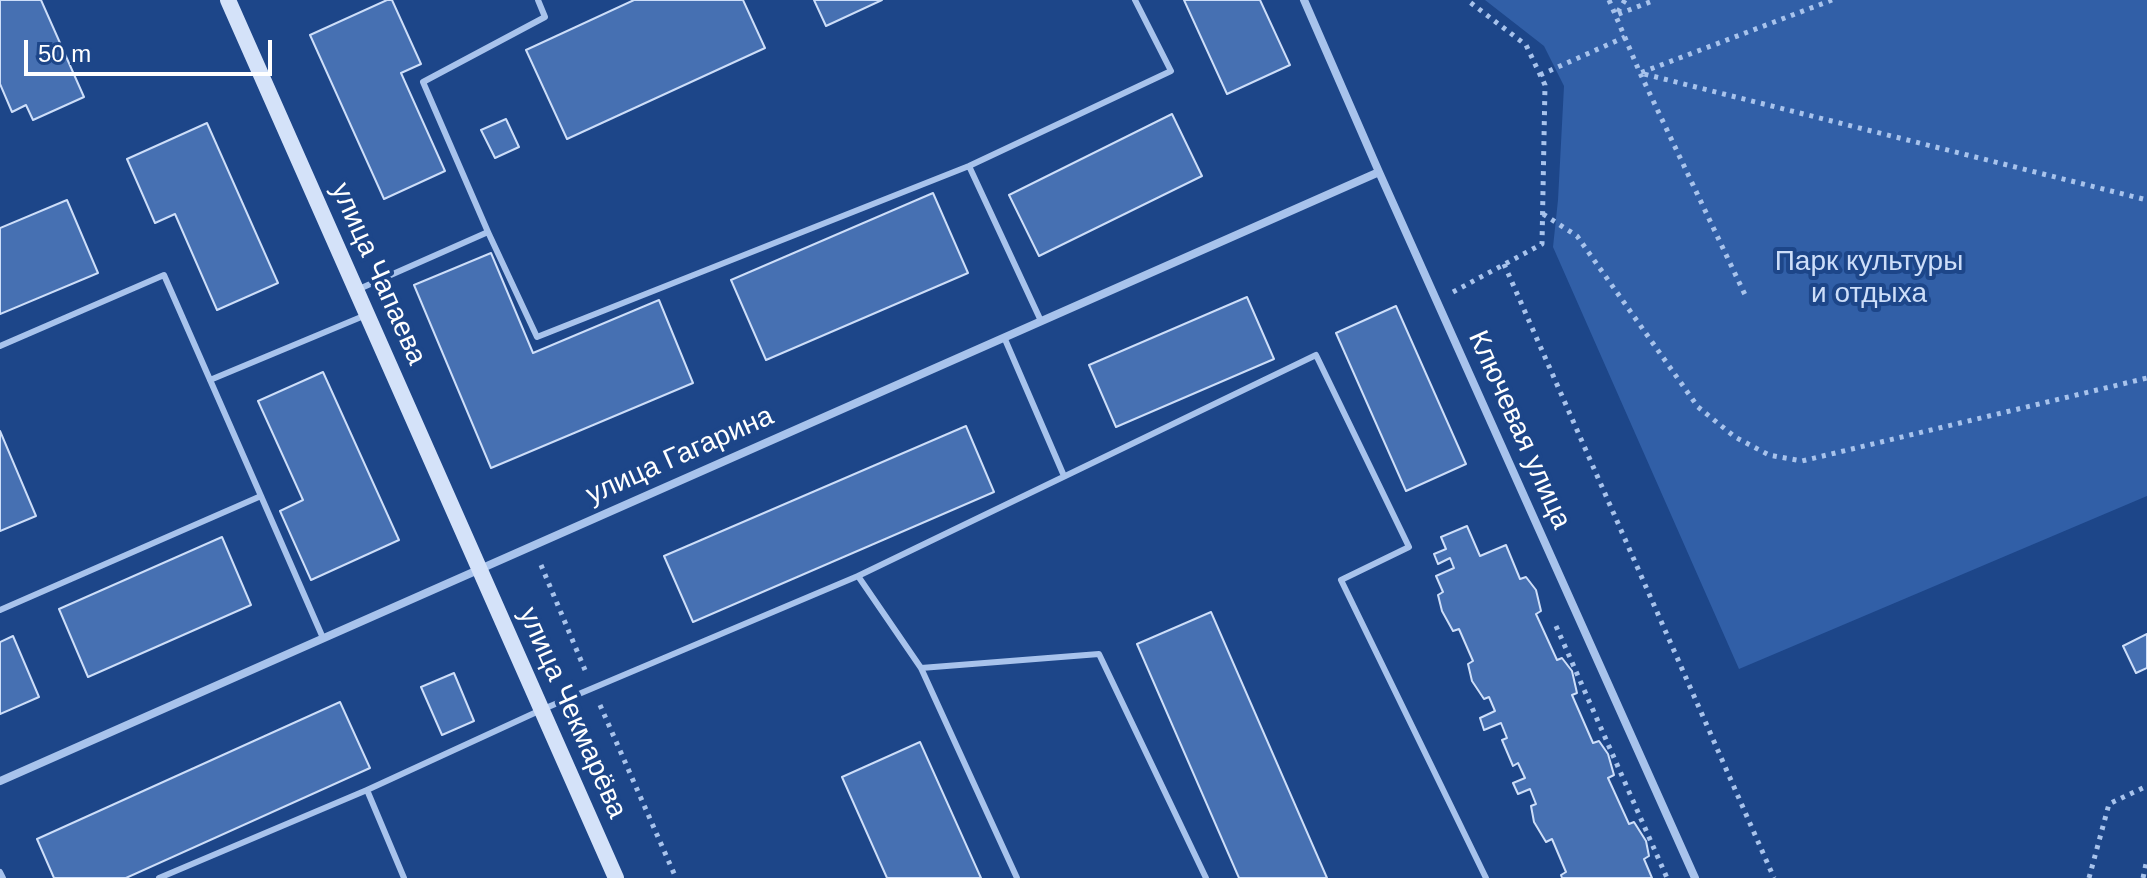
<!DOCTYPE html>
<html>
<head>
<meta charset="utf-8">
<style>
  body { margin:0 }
  #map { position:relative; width:2147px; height:878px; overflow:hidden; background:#1d4689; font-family:Arial,sans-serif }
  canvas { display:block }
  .scale { position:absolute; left:24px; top:40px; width:248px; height:36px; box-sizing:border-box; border:4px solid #fff; border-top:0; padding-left:10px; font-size:24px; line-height:28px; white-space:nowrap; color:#fff; -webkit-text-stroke:6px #1d4689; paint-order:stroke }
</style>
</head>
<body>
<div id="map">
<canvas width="2147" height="878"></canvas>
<div class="scale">50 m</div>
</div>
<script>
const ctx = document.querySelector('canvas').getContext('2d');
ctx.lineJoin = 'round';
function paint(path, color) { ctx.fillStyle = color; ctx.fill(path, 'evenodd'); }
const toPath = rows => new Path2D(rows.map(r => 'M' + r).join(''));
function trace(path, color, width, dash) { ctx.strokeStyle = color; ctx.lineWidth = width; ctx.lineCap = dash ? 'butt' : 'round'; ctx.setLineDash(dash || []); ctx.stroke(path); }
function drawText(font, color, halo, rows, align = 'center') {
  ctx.font = font + ' Arial,sans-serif'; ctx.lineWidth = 8; ctx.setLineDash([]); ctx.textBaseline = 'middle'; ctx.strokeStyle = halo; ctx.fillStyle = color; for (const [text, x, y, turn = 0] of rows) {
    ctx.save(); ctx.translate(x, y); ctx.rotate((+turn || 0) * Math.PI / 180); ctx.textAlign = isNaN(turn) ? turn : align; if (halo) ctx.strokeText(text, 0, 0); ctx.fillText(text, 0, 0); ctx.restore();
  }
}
paint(toPath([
  [1485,0,2147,0,2147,496,1739,669,1553,247,1558,200,1564,86,1544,46]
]), '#315fa7');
const building = toPath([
  [0,0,41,0,84,97,33,120,26,105,12,112,0,84,0,0],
  [387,0,392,0,421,64,401,73,445,171,384,199,310,35,387,0],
  [634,0,743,0,765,48,567,139,526,50,634,0],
  [814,0,882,0,826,26,814,0],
  [1184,0,1260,0,1290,65,1227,94,1184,0],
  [1172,114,1202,176,1039,256,1009,195,1172,114],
  [506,119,519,147,495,158,481,130,506,119],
  [207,123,278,283,217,310,175,214,155,223,127,159,207,123],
  [933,193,968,273,766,360,731,280,933,193],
  [67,200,98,273,0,314,0,228,67,200],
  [491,253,533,353,659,300,693,383,491,468,414,285,491,253],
  [1247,297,1274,359,1116,427,1089,365,1247,297],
  [1396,306,1466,464,1406,491,1336,333,1396,306],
  [323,372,399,540,311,580,280,511,303,500,258,401,323,372],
  [966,426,994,492,693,622,664,556,966,426],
  [0,431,36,516,0,531,0,431],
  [1467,526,1480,556,1506,545,1520,579,1526,577,1536,590,1541,611,1536,614,1557,660,1562,658,1572,671,1577,693,1572,695,1593,743,1599,741,1608,754,1614,775,1608,778,1629,824,1634,822,1646,841,1649,856,1644,859,1652,878,1562,878,1561,875,1566,872,1552,839,1546,842,1534,822,1531,806,1536,804,1530,789,1518,794,1513,783,1525,778,1518,763,1513,766,1502,740,1507,738,1501,723,1484,730,1480,718,1495,711,1489,697,1484,699,1472,681,1468,664,1473,661,1459,629,1453,631,1442,611,1438,595,1443,592,1436,576,1454,568,1450,558,1438,564,1434,554,1446,549,1441,537,1467,526],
  [222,537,251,605,88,677,59,609,222,537],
  [1211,612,1327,878,1239,878,1137,644,1211,612],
  [2147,634,2147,668,2136,673,2123,646,2147,634],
  [13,636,39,697,0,714,0,642,13,636],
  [454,673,474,721,442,735,421,687,454,673],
  [340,702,370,768,126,878,54,878,37,839,340,702],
  [920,742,981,878,887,878,842,777,920,742]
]);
paint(building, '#4670b2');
trace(building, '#cddef9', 2);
trace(toPath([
  [1609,0,1640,73,1747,299],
  [1625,0,1616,15,1655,0],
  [1832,0,1640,73,2147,200],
  [1540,75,1625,37],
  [1543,214,1577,236,1698,407,1735,437,1769,455,1802,461,2147,378],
  [1504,264,1774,878],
  [1453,292,1542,244,1545,85,1526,45,1467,0],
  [541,565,585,670],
  [1556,626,1667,878],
  [600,705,676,878],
  [2089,878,2109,804,2147,786],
  [2143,878,2147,859]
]), '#a8c3ec', 5, [4, 6]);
trace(toPath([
  [969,166,1041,321],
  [488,232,537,337,969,166,1171,71,1135,0],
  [359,289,488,232,423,82,545,17,538,0],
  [1004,337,1064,476],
  [0,346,164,275,261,496],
  [210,380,366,315],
  [858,576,1316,355,1409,547,1341,580,1486,878],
  [0,610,261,496,323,638],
  [921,668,1099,654,1206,878],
  [367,790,541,710,858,576,921,668,1017,878],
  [0,872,3,878],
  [159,878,367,790,404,878]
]), '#a8c3ec', 6);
trace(toPath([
  [1304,0,1379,172,1695,878],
  [0,781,1379,172]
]), '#a8c3ec', 8);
trace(toPath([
  [228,0,616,878]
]), '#d4e2f9', 16);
drawText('28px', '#cddef9', '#1d4689', [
  ["Парк культуры",1869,262],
  ["и отдыха",1869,294]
]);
drawText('28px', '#fff', '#1d4689', [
  ["улица Чапаева",378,274,66],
  ["Ключевая улица",1519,430,66],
  ["улица Гагарина",680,456,-24],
  ["улица Чекмарёва",572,713,66]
]);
</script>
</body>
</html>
